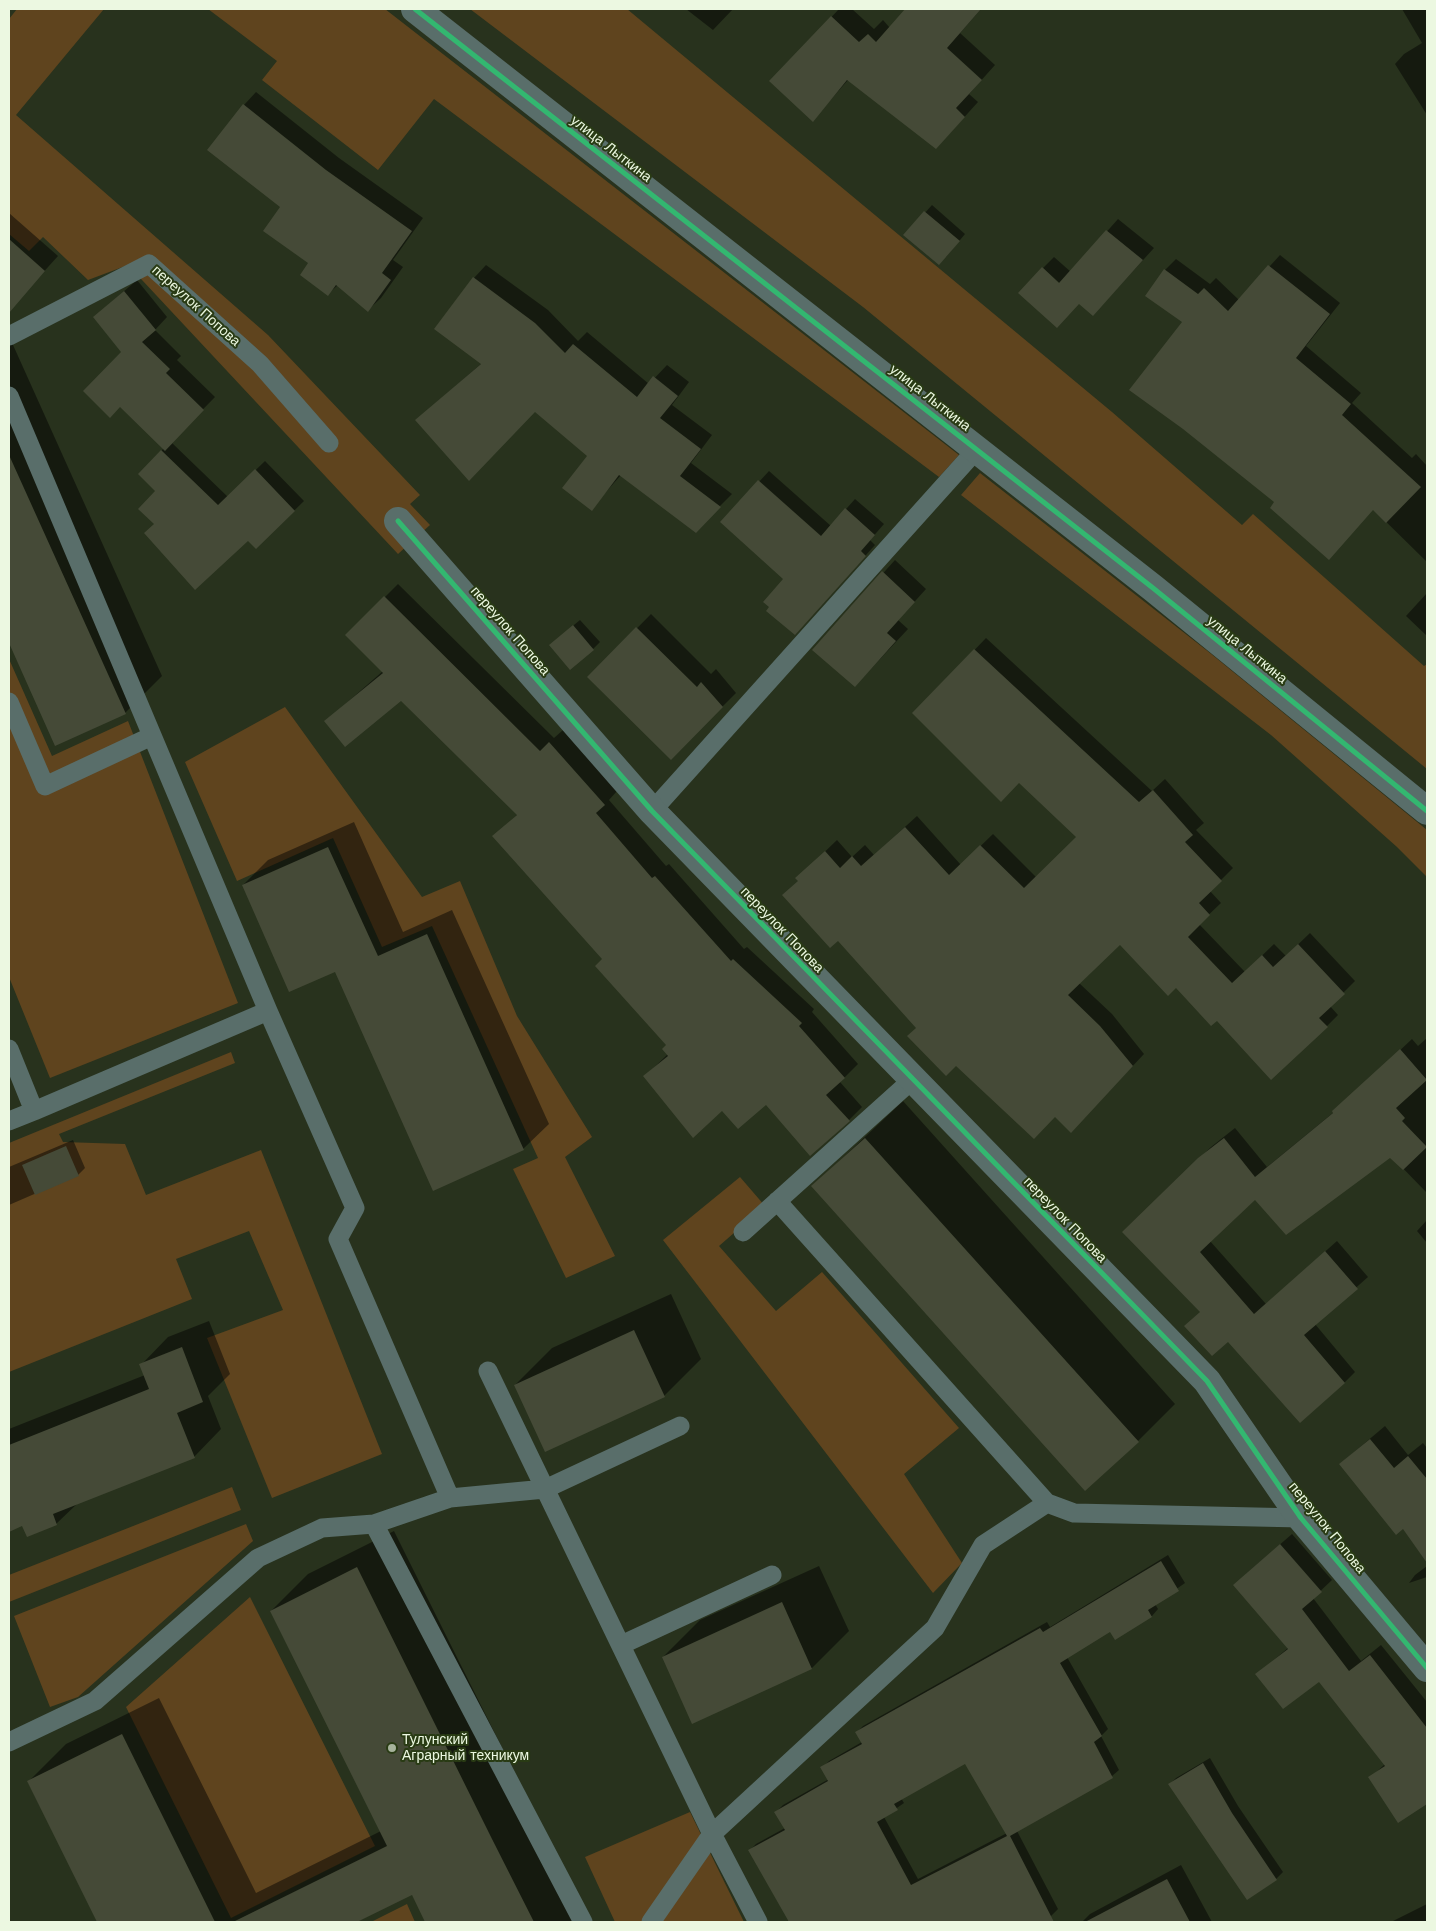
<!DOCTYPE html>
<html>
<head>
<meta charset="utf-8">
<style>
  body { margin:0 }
  #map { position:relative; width:1436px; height:1931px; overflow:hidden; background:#28321d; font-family:"Work Sans",sans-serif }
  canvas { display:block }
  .frame { position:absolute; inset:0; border:10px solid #ecf8e1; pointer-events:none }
</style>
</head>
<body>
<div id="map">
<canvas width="1436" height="1931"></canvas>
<div class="frame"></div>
</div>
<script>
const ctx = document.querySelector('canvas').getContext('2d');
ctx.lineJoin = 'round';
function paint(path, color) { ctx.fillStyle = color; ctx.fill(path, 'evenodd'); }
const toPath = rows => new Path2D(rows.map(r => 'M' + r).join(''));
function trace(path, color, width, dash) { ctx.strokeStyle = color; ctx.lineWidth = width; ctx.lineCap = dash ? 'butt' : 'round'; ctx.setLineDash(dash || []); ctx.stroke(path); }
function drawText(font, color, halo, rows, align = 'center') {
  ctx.font = font + ' "Work Sans",sans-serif'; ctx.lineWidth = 4; ctx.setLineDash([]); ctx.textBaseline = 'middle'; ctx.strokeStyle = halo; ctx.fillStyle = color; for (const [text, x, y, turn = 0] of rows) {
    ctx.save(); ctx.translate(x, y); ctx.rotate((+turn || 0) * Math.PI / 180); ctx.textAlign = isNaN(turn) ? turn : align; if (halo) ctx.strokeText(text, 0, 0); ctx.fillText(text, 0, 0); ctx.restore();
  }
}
paint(toPath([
  [17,9,104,9,16,115,268,335,420,495,410,504,430,525,398,554,128,265,88,280,43,237,29,251,9,234,9,19],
  [208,9,385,9,959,455,939,477,434,99,378,170,262,80,277,61],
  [470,9,627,9,1112,412,1242,525,1253,514,1424,666,1427,664,1427,769,863,307],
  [980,473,1210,653,1427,830,1427,877,1397,847,1271,735,961,495],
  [9,659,52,756,128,721,238,1003,50,1078,9,977],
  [285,707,422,897,460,881,517,1016,592,1137,565,1157,615,1256,566,1278,513,1169,538,1158,432,926,382,947,333,838,237,881,185,762],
  [231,1052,235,1063,59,1134,63,1142,125,1144,146,1195,261,1150,382,1454,272,1498,207,1338,283,1310,249,1231,176,1259,192,1299,9,1372,9,1143],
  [740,1177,765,1206,719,1246,776,1311,822,1272,959,1428,904,1474,962,1563,933,1593,663,1240],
  [232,1487,241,1510,9,1602,9,1575],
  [246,1524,253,1541,78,1697,50,1707,14,1616],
  [250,1597,375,1846,231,1918,126,1707],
  [690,1812,744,1922,615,1922,585,1857],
  [407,1904,415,1922,371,1922]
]), '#5f441e');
paint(toPath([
  [686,9,733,9,713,30],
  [839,9,852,9,874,29,883,20,890,28,907,9,981,9,960,33,995,65,969,94,978,102,950,133,848,80,813,120,771,81],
  [1402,9,1427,9,1427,115,1395,64,1404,54,1422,43],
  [256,92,339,158,423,218,393,260,403,267,381,298,368,310,338,285,328,294,310,262,282,207,244,105],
  [932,205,965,234,946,257,905,235],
  [9,213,58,256,11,308,9,306],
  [1118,219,1154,248,1104,303,1080,302,1043,268,1054,257,1071,272],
  [1280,255,1340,303,1306,346,1361,393,1352,403,1412,458,1416,454,1427,466,1427,562,1373,509,1276,502,1183,321,1165,270,1176,259,1210,284,1216,278,1239,300],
  [486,265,548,310,578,341,587,332,649,384,667,365,689,382,672,405,712,435,691,463,732,494,695,531,621,475,591,509,588,456,535,411,430,408,482,363,474,278],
  [137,280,167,317,155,330,181,356,177,360,215,397,171,442,228,497,265,461,304,501,256,548,248,540,155,523,157,491,139,474,164,448,123,352,94,317],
  [9,336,162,676,125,713,56,744,9,640],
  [769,471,831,526,855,499,884,524,870,540,875,545,804,624,785,579,722,522],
  [895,560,926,589,898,620,908,629,855,686,814,650],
  [398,584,554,738,563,730,617,791,609,800,666,866,669,864,744,949,747,947,814,1009,812,1012,858,1064,840,1082,862,1107,849,1120,766,1103,722,1109,645,1076,668,1054,668,1045,603,959,494,836,518,814,401,699,326,721,383,671,347,635],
  [1427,593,1427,636,1406,616],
  [651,614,711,674,716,669,736,693,671,758,589,677],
  [580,620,600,642,593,649,557,639],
  [986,638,1152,791,1165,779,1204,823,1196,830,1233,868,1210,891,1221,903,1199,924,1245,972,1274,944,1286,956,1310,933,1355,981,1330,1006,1338,1015,1327,1026,1217,1019,1120,944,1079,983,1112,1014,1144,1054,1083,1119,1056,1116,917,1027,799,880,809,867,837,840,852,857,865,845,874,855,917,816,961,865,993,834,1036,877,1078,837,1019,782,914,713],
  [354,822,403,932,452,910,549,1124,523,1149,434,1189,335,970,243,885,268,860],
  [1427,1038,1427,1193,1391,1156,1256,1198,1210,1241,1266,1304,1337,1241,1368,1277,1315,1324,1355,1372,1344,1383,1201,1311,1124,1232,1211,1147,1235,1128,1267,1167,1334,1112,1412,1039,1418,1046],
  [903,1101,1175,1404,1138,1441,813,1186],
  [73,1140,85,1168,78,1175,9,1205,9,1167],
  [1427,1220,1427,1243,1417,1231],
  [671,1294,701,1359,664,1396,515,1385,552,1348],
  [209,1321,230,1374,208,1396,221,1429,194,1457,78,1503,56,1524,23,1525,9,1530,9,1429,145,1375,141,1365,168,1337],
  [1385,1426,1408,1455,1423,1443,1427,1448,1427,1496,1390,1526,1340,1464],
  [394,1531,589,1922,426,1922,412,1894,355,1922,98,1922,28,1782,66,1744,159,1698,256,1893,381,1831,271,1611,308,1574],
  [1292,1534,1332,1580,1313,1598,1361,1661,1381,1645,1427,1702,1427,1802,1398,1821,1370,1778,1385,1764,1319,1680,1257,1674,1288,1648,1246,1574],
  [1168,1555,1185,1583,1155,1604,1158,1609,1152,1616,1110,1630,1067,1657,1108,1729,1101,1736,1119,1770,1112,1776,1017,1831,1058,1909,1051,1916,1039,1922,793,1922,750,1850,756,1844,785,1828,776,1812,783,1805,829,1779,822,1768,829,1761,862,1742,856,1733,863,1726,1047,1622,1050,1627],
  [965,1762,1007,1833,918,1879,884,1817,904,1803,901,1798],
  [819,1566,849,1631,812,1668,663,1657,700,1620],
  [1427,1566,1427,1577,1409,1583,1415,1575],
  [1210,1758,1238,1806,1283,1872,1276,1879,1170,1784,1176,1778],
  [1181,1865,1212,1922,1082,1922,1090,1914],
  [1427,1904,1427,1922,1391,1922]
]), '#0007');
paint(toPath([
  [905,9,981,9,947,48,982,80,956,108,965,117,936,149,847,80,813,122,769,81,831,16,859,42,868,34,876,42],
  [243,104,326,170,412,231,382,273,391,280,368,312,336,285,328,296,300,275,308,263,263,231,280,207,207,150],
  [924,211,960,241,939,265,903,235],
  [1106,230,1143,260,1093,316,1079,304,1057,328,1018,293,1042,267,1059,283],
  [9,239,45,271,9,313],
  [1268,265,1330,314,1296,358,1351,404,1342,415,1421,487,1386,523,1373,510,1329,560,1270,508,1274,502,1183,429,1129,390,1182,322,1145,296,1164,269,1198,294,1204,288,1228,311],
  [473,277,535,323,565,353,573,344,637,397,653,376,678,396,660,418,701,449,680,476,721,507,696,533,619,475,592,511,562,488,587,456,535,412,469,481,415,420,481,364,434,329],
  [124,291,156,330,142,342,170,369,166,373,204,410,165,451,120,407,110,418,83,391,121,352,93,317],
  [161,450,218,505,255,469,295,511,256,549,248,541,195,590,144,533,154,524,138,509,155,491,138,474],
  [9,455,126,714,55,746,9,643],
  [758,480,821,536,845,508,875,535,861,551,866,556,795,635,766,611,769,607,763,602,783,579,720,522],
  [882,571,915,602,887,633,896,641,855,687,812,650],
  [384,596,540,751,549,742,605,805,596,813,652,878,655,876,731,961,733,959,802,1023,799,1026,845,1078,826,1095,850,1121,810,1156,766,1105,738,1129,722,1111,693,1138,643,1076,668,1056,662,1049,666,1045,595,966,602,959,492,836,517,815,401,701,345,747,324,721,383,673,345,635],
  [573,625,594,650,570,670,549,645],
  [636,627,697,687,701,682,723,707,671,760,587,677],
  [974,649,1139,802,1153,790,1193,835,1185,842,1222,881,1199,903,1210,915,1188,937,1232,983,1262,955,1273,967,1298,944,1345,994,1319,1018,1328,1027,1271,1080,1217,1021,1211,1026,1176,988,1168,996,1120,945,1068,995,1100,1026,1133,1066,1071,1133,1055,1117,1034,1139,956,1066,946,1076,907,1036,916,1028,838,941,830,948,782,895,798,881,795,878,825,851,840,868,852,856,861,866,905,827,949,875,980,845,1024,888,1076,837,1019,783,1001,802,912,713],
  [328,847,378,956,427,934,524,1150,433,1191,335,972,289,992,242,885],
  [1400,1049,1427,1080,1396,1108,1405,1118,1402,1121,1427,1147,1403,1170,1390,1158,1286,1235,1255,1200,1200,1252,1254,1314,1325,1251,1358,1289,1304,1335,1345,1383,1300,1423,1228,1342,1212,1356,1184,1326,1200,1312,1122,1232,1198,1158,1224,1138,1255,1177,1333,1113,1332,1111],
  [865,1138,1139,1442,1085,1491,811,1186],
  [66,1146,79,1176,35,1195,22,1165],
  [634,1330,665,1397,545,1452,514,1385],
  [182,1347,203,1402,177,1413,195,1458,53,1514,57,1525,27,1537,22,1526,9,1532,9,1445,149,1389,139,1364],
  [1370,1439,1394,1468,1408,1456,1427,1479,1427,1563,1403,1529,1396,1535,1339,1464],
  [1280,1544,1322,1592,1302,1609,1349,1671,1370,1655,1427,1728,1427,1804,1398,1823,1368,1777,1385,1766,1319,1682,1283,1709,1255,1674,1288,1649,1233,1585],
  [1161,1561,1179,1591,1148,1610,1152,1617,1115,1640,1110,1632,1060,1663,1102,1736,1094,1742,1113,1778,1010,1836,1054,1922,789,1922,748,1850,785,1830,774,1812,828,1781,820,1767,862,1744,855,1732,1040,1628,1043,1632],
  [965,1764,1007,1836,911,1885,877,1822,898,1810,894,1804],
  [357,1567,492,1839,534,1922,425,1922,412,1895,357,1922,233,1922,387,1846,270,1611],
  [782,1602,812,1669,692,1724,662,1657],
  [122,1734,215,1922,97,1922,27,1781],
  [1203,1763,1232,1813,1277,1880,1247,1900,1168,1784],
  [1167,1879,1190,1922,1085,1922]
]), '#454a37');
trace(toPath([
  [9,336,149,264,260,364,329,443],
  [9,396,268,1011,355,1208,338,1239,450,1498],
  [9,702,45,786,152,736],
  [652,811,977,449],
  [9,1049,34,1111,268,1011],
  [9,1121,34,1111],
  [777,1201,1047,1503,1074,1513,1301,1518],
  [743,1232,912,1080],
  [488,1371,712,1834,758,1922],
  [621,1645,772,1575],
  [9,1742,95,1701,258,1558,322,1528,374,1524],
  [583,1922,374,1524,450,1498,545,1489,680,1426],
  [651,1922,712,1834,935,1628,983,1545,1047,1503]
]), '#596e6a', 19);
trace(toPath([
  [415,9,1153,588,1427,811],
  [398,521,652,811,1207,1381,1301,1518,1427,1668]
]), '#596e6a', 28);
trace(toPath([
  [415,9,1153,588,1427,811],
  [398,521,652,811,1207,1381,1301,1518,1427,1668]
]), '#33b770', 5);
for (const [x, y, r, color] of [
  [392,1748,5,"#a7b39c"]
]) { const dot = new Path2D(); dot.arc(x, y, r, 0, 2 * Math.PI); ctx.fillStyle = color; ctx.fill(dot); trace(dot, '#293b14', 2); }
drawText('14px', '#ecf8e1', '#293b14', [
  ["улица Лыткина",611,149,38],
  ["переулок Попова",196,306,42],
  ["улица Лыткина",930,398,38],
  ["переулок Попова",510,631,49],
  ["улица Лыткина",1247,650,39],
  ["переулок Попова",782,930,46],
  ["переулок Попова",1065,1220,46],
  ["переулок Попова",1327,1528,51]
]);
drawText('14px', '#ecf8e1', '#293b14', [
  ["Тулунский",402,1740],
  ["Аграрный техникум",402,1756]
], 'left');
</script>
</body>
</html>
